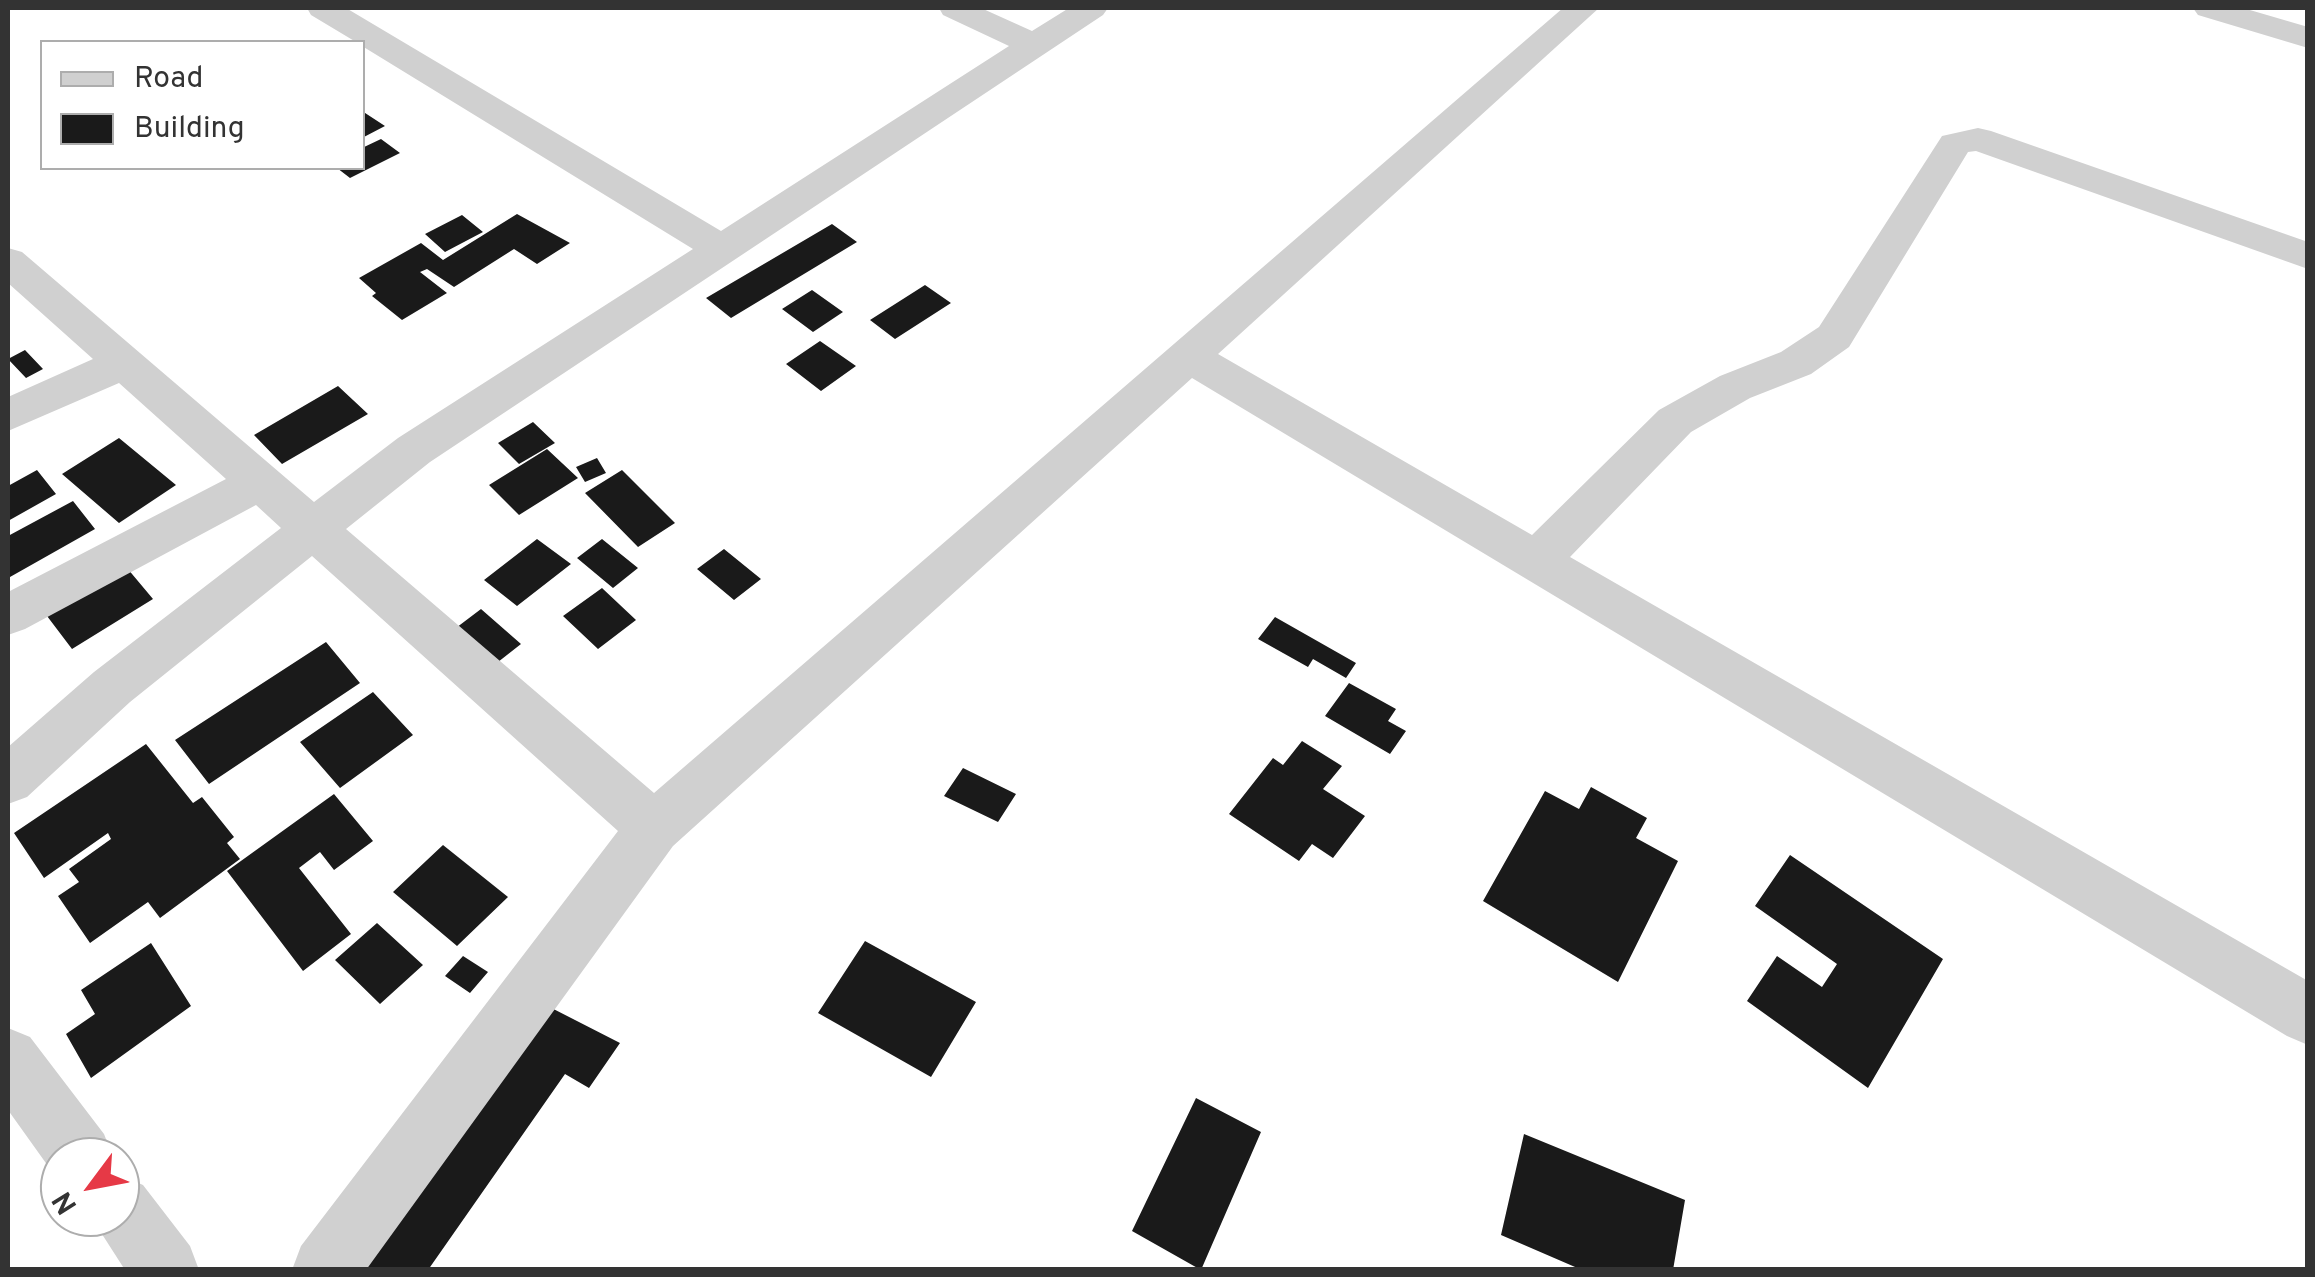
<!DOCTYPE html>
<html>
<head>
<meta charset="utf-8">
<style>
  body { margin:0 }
  #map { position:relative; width:2315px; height:1277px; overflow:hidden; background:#fff; font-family:Overpass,sans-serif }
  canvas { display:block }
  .frame { position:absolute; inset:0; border:10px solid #333; pointer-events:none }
  .legend { position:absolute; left:40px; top:40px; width:325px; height:130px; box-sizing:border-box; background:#fff; border:2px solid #adadad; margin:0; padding:12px 18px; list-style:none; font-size:30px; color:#333 }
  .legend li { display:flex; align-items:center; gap:20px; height:50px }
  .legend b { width:50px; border:2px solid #adadad }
  .north { position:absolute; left:40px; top:1137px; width:100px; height:100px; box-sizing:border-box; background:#fff; border:2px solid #adadad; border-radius:50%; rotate:238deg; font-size:28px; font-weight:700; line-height:40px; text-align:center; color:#333 }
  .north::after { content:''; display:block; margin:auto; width:35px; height:45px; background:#e63946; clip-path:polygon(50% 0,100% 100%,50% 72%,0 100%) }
</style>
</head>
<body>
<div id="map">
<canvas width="2315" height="1277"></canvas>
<div class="frame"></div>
<ul class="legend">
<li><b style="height:12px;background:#d0d0d0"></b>Road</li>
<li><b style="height:28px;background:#1a1a1a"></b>Building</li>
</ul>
<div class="north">N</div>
</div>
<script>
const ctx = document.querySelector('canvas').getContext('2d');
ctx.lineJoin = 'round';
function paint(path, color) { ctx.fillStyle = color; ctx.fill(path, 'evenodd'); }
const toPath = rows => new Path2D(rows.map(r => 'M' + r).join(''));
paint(toPath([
  [362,111,385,126,362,138],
  [381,139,400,153,350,178,337,168,362,168,362,148],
  [517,214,570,243,537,264,514,249,454,287,427,269,420,272,447,293,402,320,372,296,376,293,359,278,421,243,443,260],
  [462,215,483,232,445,252,425,234],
  [832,224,857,242,731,318,706,298],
  [925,285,951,303,895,339,870,320],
  [812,290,843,312,813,332,782,309],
  [820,341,856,366,821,391,786,364],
  [25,350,43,369,26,378,8,359],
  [338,386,368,414,282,464,254,435],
  [533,422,555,443,519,464,498,443],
  [119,438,176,485,119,523,62,474],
  [547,449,578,478,519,515,489,485],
  [597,458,606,473,585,482,576,467],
  [37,470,56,494,8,521,8,486],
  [622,470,675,523,638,547,585,493],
  [73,501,95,529,10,577,8,536],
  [537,539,571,564,517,606,484,580],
  [602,539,638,568,613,588,577,558],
  [724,549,761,579,734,600,697,569],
  [127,568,153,599,72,649,47,616],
  [602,588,636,620,598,649,563,616],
  [481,609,521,644,484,673,444,637],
  [1275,617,1356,663,1346,678,1313,659,1308,667,1258,639],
  [326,642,360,683,209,784,175,740],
  [1349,683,1396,709,1388,721,1406,731,1390,754,1325,716],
  [373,692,413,735,340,788,300,742],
  [1302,741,1342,766,1323,789,1365,816,1333,858,1312,844,1299,861,1229,814,1273,758,1283,765],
  [146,744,193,803,202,797,234,837,227,843,240,859,160,918,148,902,90,943,58,896,79,882,69,869,111,839,108,833,44,878,14,833],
  [963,768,1016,794,998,822,944,796],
  [1591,787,1647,818,1636,838,1678,861,1618,982,1483,901,1545,791,1579,809],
  [334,794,373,841,334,870,320,852,299,868,351,934,303,971,227,871],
  [443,845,508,897,457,946,393,892],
  [1790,855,1943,959,1868,1088,1747,1001,1777,956,1822,987,1837,964,1755,906],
  [377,923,423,965,380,1004,335,960],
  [865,941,976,1002,931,1077,818,1013],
  [151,943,191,1006,91,1078,66,1034,95,1014,81,990],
  [463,956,488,972,470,993,445,976],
  [530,997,620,1043,589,1088,565,1074,428,1270,330,1270],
  [1196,1098,1261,1132,1201,1270,1132,1231],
  [1524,1134,1685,1200,1673,1270,1582,1270,1501,1235]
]), '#1a1a1a');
paint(toPath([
  [307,8,346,8,721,231,1009,46,943,15,939,8,981,8,1032,31,1069,8,1108,8,1103,15,430,462,346,529,654,793,1563,8,1599,8,1218,354,1532,535,1659,410,1720,376,1781,352,1819,327,1942,136,1978,128,1991,131,2308,242,2308,269,1976,151,1968,152,1849,347,1811,374,1750,398,1691,432,1570,557,2308,981,2308,1045,2287,1036,1192,378,673,846,366,1270,292,1270,301,1246,618,831,312,556,130,702,27,797,8,804,8,747,94,672,281,528,256,505,25,629,8,635,8,592,226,479,119,383,8,431,8,397,93,359,8,283,8,248,22,252,314,502,398,438,693,249,362,46,362,42,356,42,311,15,307,8],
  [2193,8,2243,8,2308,27,2308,48,2198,15,2193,8],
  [8,1028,30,1037,104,1134,113,1157,60,1157,58,1180,8,1110,8,1028],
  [120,1175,143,1185,190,1246,199,1270,125,1270,91,1217,120,1217,120,1175]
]), '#d0d0d0');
</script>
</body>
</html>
